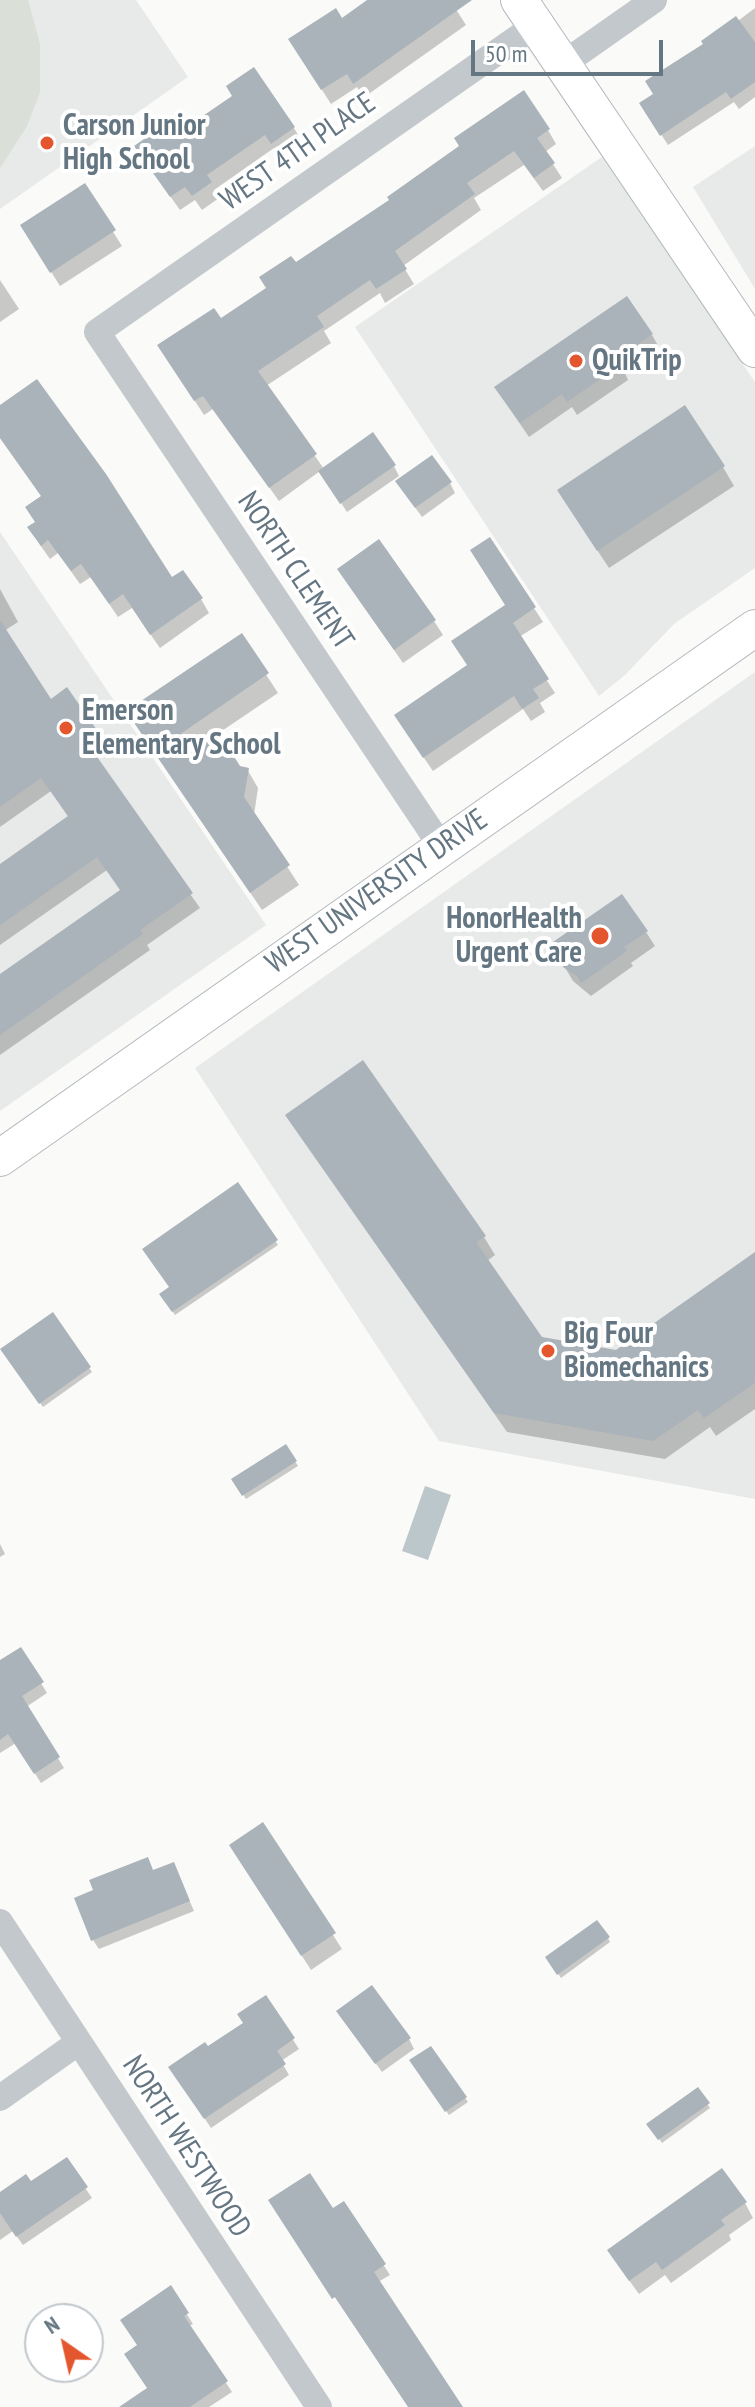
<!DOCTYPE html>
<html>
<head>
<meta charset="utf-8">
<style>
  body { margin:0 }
  #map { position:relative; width:755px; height:2407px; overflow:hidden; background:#fafaf8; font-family:"PT Sans Narrow",sans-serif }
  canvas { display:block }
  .north { position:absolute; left:24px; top:2303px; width:80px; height:80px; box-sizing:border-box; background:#fff; border:2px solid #c1c8cd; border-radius:50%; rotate:326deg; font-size:22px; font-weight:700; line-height:32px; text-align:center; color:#657683 }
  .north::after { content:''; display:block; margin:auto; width:28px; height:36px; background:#e4572e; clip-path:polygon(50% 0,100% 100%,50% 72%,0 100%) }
  .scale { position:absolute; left:471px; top:40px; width:192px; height:36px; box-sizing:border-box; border:4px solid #657683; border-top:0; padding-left:10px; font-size:24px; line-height:28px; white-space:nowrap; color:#657683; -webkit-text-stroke:6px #fff; paint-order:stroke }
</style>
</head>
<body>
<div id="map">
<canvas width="755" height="2407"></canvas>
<div class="north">N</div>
<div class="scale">50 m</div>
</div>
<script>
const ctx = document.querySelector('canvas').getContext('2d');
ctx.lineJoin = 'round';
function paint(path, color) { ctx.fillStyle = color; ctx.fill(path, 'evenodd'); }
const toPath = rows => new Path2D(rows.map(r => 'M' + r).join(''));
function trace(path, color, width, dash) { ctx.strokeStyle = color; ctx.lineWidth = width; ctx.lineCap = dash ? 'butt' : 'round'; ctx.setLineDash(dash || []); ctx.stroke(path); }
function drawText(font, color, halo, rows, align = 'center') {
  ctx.font = font + ' "PT Sans Narrow",sans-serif'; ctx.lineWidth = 8; ctx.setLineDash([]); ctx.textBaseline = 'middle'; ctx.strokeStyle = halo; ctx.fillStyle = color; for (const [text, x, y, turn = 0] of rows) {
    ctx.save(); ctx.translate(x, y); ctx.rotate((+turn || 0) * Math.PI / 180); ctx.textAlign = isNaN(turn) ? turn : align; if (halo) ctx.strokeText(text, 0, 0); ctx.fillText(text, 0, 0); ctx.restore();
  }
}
paint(toPath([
  [0,0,136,0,188,77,0,209],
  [755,146,755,289,693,187],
  [602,157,755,382,755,568,674,624,625,675,599,696,355,327],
  [0,532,266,925,0,1111],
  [755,672,755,1499,439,1441,195,1068]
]), '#e8e9e9');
paint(toPath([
  [0,0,28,0,40,44,40,92,27,126,0,168]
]), '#dadfd7');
paint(toPath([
  [425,1486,451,1495,428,1560,402,1551]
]), '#bbc7cb');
paint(toPath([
  [371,0,450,0,466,25,363,98,357,87,331,104,299,54],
  [755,8,755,97,739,109,734,102,668,145,648,114,655,95,706,45],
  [294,128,302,142,281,157,274,148,214,190,219,198,202,210,195,200,180,210,145,161,177,136],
  [548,130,556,144,545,152,562,178,543,191,524,165,474,198,481,210,403,266,414,284,385,303,380,293,324,331,331,343,266,386,324,469,394,466,399,476,347,512,320,471,279,501,213,409,204,415,168,360,220,321,268,289,295,265],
  [84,186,122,246,60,286,31,240],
  [0,280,19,309,0,322],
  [652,335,660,349,625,373,628,380,577,415,572,407,529,437,505,402],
  [0,408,172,580,201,599,209,613,160,648,132,608,118,617,91,577,80,584,58,553,50,559,38,542,36,523,42,497,0,438],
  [723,467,734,486,609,568,570,509],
  [450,483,455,493,422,517,404,492],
  [490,540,543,622,519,637,555,693,540,703,545,712,531,721,523,709,433,771,404,729,469,666,507,606],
  [348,584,434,621,443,635,403,663],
  [0,589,18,622,4,631,51,702,100,737,108,751,96,759,200,908,147,945,150,950,0,1055,0,977,122,891,107,870,0,945,0,866,69,818,51,791,0,827],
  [241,636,278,693,204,743,239,768,247,769,258,788,254,815,299,885,262,910,140,731],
  [646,932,655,946,631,963,633,966,591,996,573,981,564,966],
  [287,1116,484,1237,495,1255,487,1261,541,1339,616,1352,755,1257,755,1409,716,1436,710,1427,665,1459,507,1432],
  [237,1185,278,1245,175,1315,162,1295,171,1288],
  [53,1315,92,1372,43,1407,5,1354],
  [285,1446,298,1466,246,1499,234,1479],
  [0,1544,5,1554,0,1557],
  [20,1649,47,1693,26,1707,64,1768,41,1783,16,1743,0,1753,0,1662],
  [262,1825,342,1949,311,1970,240,1860],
  [154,1872,178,1874,194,1911,99,1949,93,1940],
  [608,1938,610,1942,561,1978,550,1962],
  [265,1997,299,2049,281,2061,289,2075,211,2128,177,2077,245,2024],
  [345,2021,409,2039,414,2049,382,2072],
  [431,2048,468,2102,449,2115,412,2061],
  [697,2090,710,2108,662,2143,649,2124],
  [66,2160,92,2198,23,2245,13,2231,0,2240,0,2195,30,2184],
  [745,2203,753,2218,729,2235,731,2240,671,2283,665,2275,639,2294,618,2265],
  [344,2204,390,2275,378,2282,461,2407,409,2407,276,2210,332,2211],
  [170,2288,193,2324,189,2326,232,2392,209,2407,123,2407,149,2389,139,2347]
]), '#0003');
paint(toPath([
  [367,0,472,0,353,84,347,74,321,90,288,39,336,8,342,18],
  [736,16,755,42,755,82,731,99,726,92,660,136,639,103,653,94,645,81,703,44,701,41],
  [254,67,295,127,271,144,265,135,207,175,212,182,192,196,185,187,170,197,134,146,170,121,178,133,232,96,226,86],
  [524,90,550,129,537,138,555,163,534,178,514,151,467,183,475,194,395,251,407,269,376,289,370,280,317,316,324,327,258,371,317,454,269,488,203,396,194,401,157,345,214,308,221,318,266,288,259,277,291,256,296,262,389,200,387,197,459,146,454,138],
  [85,183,116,230,50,273,20,225],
  [627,296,653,334,618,358,622,364,567,402,562,394,520,423,494,387],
  [37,379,106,474,172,577,183,570,203,598,150,635,123,594,109,604,81,564,71,571,48,540,41,546,27,527,35,522,25,507,41,496,0,438,0,405],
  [685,405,725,466,597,551,557,490],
  [373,432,396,465,340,504,318,471],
  [432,455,452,482,415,508,395,481],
  [490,537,536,607,513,623,549,679,533,689,539,698,522,709,514,696,423,758,394,715,467,665,451,641,505,605,470,550],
  [379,539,436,620,394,650,337,569],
  [0,620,51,699,67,687,101,736,88,744,193,893,140,930,143,934,0,1035,0,974,120,890,97,857,0,925,0,864,68,816,41,778,0,807],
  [242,633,269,673,179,735,228,747,240,766,249,768,244,797,290,865,250,893,126,711],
  [622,894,648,931,624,947,627,951,581,983,577,976,563,967,561,953,553,942],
  [363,1060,486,1236,476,1242,542,1337,616,1350,755,1252,755,1383,704,1418,698,1410,653,1441,494,1413,285,1115],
  [238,1182,278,1240,172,1312,159,1294,169,1287,142,1249],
  [53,1312,91,1367,39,1404,0,1349],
  [286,1444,297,1461,242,1496,231,1479],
  [21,1647,44,1682,22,1696,60,1757,34,1774,8,1734,0,1740,0,1660],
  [263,1822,336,1933,301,1956,229,1845],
  [148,1857,153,1870,174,1862,190,1901,91,1941,74,1898,93,1890,89,1880],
  [597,1920,610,1937,557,1975,545,1957],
  [372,1985,411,2038,375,2064,336,2011],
  [266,1995,295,2038,277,2051,286,2064,204,2119,168,2067,205,2042,208,2046,243,2023,237,2014],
  [431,2046,467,2097,445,2112,409,2060],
  [698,2087,710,2103,658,2140,646,2124],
  [67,2157,88,2187,16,2237,0,2213,0,2192,26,2174,31,2181],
  [722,2168,747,2202,721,2220,725,2225,662,2270,656,2262,629,2281,607,2250],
  [310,2173,333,2208,344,2201,386,2264,374,2272,463,2407,408,2407,335,2297,332,2299,268,2200],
  [171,2285,189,2313,184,2316,228,2381,190,2407,119,2407,147,2388,124,2354,137,2345,120,2320]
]), '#aab3b9');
const secondary = toPath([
  [519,0,755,349],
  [0,1158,755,628]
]);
trace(secondary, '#b3babf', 38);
trace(toPath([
  [563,64,654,0],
  [441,846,97,332,536,25],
  [0,1922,319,2407],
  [0,2098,79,2042]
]), '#c3c8cc', 26);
trace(secondary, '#fff', 36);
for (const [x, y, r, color] of [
  [47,143,8,"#e4572e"],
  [576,361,8,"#e4572e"],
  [66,728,8,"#e4572e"],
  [600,936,10,"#e4572e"],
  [548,1351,8,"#e4572e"]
]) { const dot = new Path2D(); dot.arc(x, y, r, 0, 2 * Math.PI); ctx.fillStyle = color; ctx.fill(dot); trace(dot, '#fff', 3); }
drawText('bold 30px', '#657683', '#fff', [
  ["Carson Junior",63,126],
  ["High School",63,160],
  ["QuikTrip",592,361],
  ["Emerson",82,711],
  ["Elementary School",82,745],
  ["HonorHealth",582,919,"right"],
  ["Urgent Care",582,953,"right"],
  ["Big Four",564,1334],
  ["Biomechanics",564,1368]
], 'left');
drawText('30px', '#657683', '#fff', [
  ["WEST 4TH PLACE",298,152,-35],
  ["NORTH CLEMENT",295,571,56],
  ["WEST UNIVERSITY DRIVE",377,892,-35],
  ["NORTH WESTWOOD",186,2147,57]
]);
</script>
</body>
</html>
